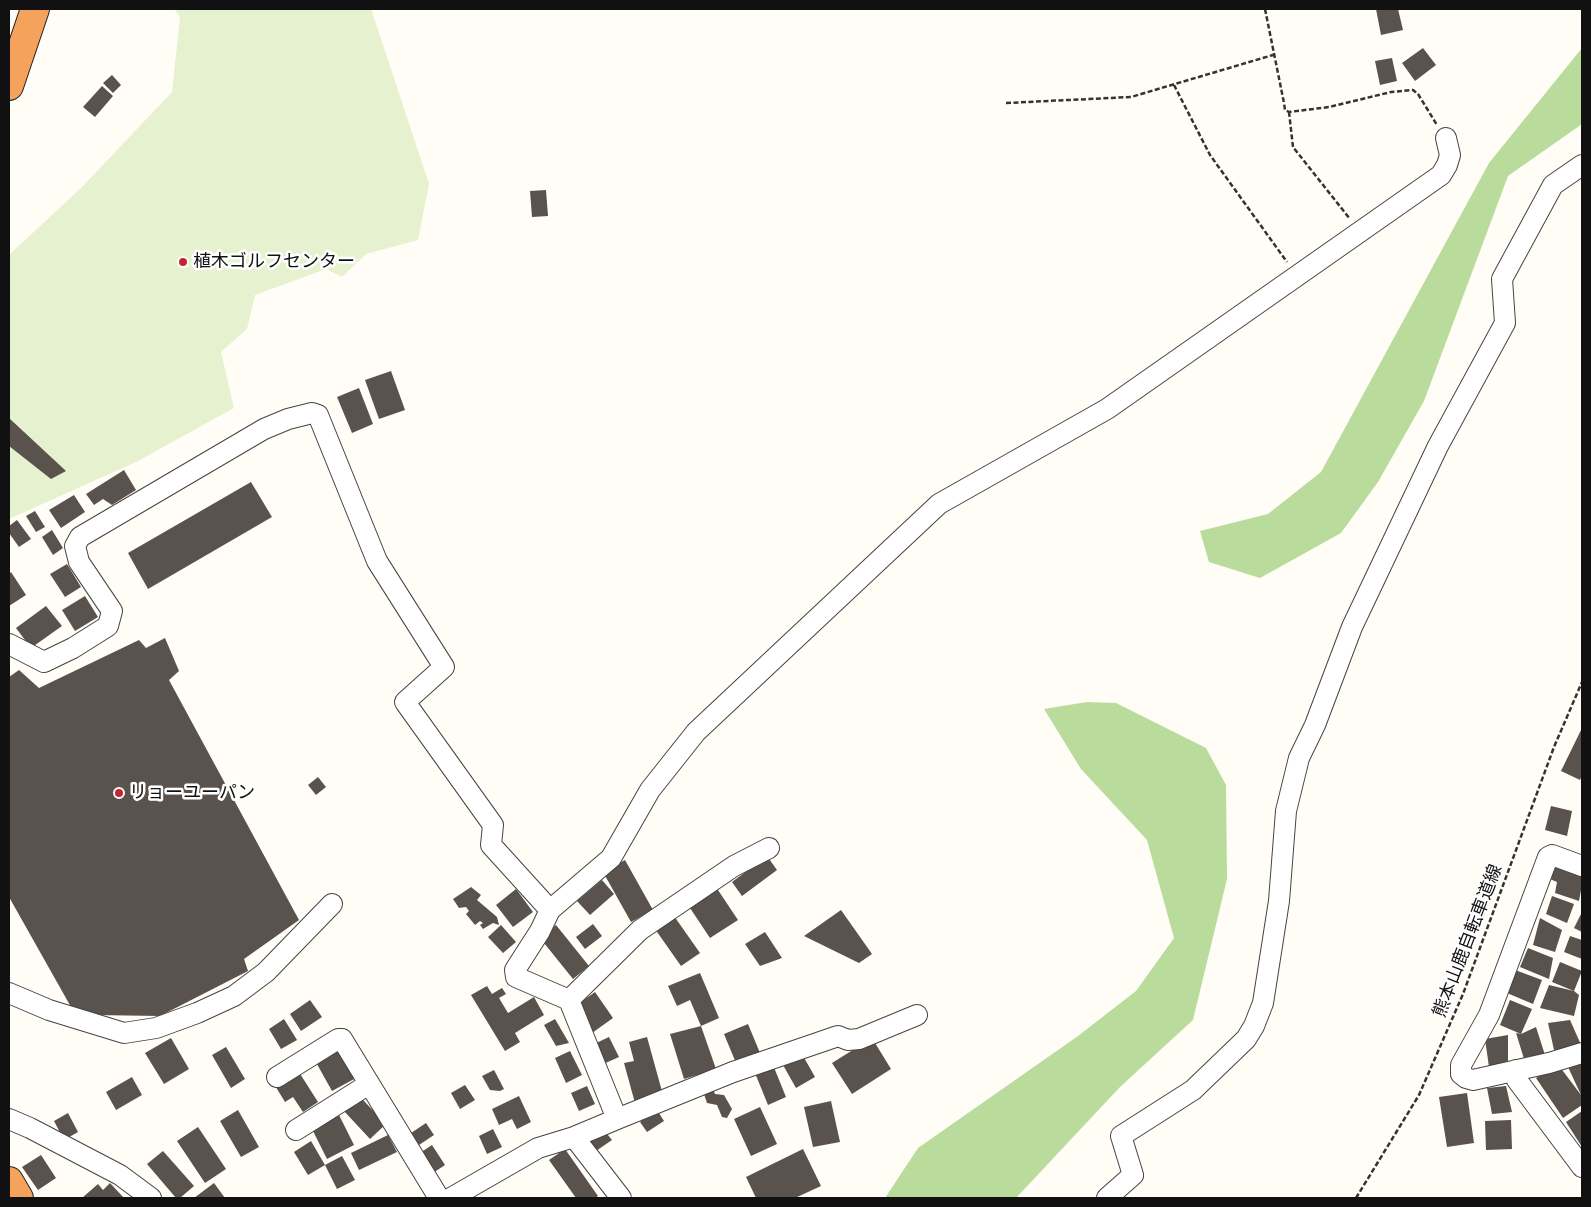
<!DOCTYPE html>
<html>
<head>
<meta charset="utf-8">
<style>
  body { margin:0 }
  #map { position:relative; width:1591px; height:1207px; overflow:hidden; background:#fffdf5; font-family:"Noto Serif",serif }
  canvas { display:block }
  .frame { position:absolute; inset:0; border:10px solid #111; pointer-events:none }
</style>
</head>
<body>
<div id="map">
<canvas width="1591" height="1207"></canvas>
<div class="frame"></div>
</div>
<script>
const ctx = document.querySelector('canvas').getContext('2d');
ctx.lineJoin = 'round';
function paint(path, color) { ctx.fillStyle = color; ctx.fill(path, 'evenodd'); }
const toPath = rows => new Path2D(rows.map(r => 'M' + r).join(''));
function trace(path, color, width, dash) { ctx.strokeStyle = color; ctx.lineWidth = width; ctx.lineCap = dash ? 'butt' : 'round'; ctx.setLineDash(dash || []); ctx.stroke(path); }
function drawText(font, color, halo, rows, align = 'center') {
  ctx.font = font + ' "Noto Serif","Noto Sans JP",serif'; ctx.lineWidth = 5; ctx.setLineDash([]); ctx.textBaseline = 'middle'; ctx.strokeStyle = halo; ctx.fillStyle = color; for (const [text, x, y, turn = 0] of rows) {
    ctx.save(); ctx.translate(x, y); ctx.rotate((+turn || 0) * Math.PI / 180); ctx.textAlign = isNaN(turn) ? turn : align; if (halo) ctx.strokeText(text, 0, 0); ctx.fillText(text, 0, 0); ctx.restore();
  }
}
paint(toPath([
  [1582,48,1582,124,1508,176,1424,401,1378,482,1341,533,1260,578,1209,562,1200,531,1268,514,1321,472,1489,163],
  [1087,702,1116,703,1206,748,1226,785,1227,879,1193,1020,1120,1087,1016,1198,885,1198,918,1148,1078,1036,1136,991,1174,938,1147,840,1081,769,1044,709]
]), '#b9dc9c');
paint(toPath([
  [174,9,371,9,429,184,418,240,366,254,342,277,326,269,255,295,247,329,221,352,234,408,136,462,9,519,9,255,82,187,172,92,180,17]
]), '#e6f2cf');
paint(toPath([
  [1376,9,1398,9,1403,30,1381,35],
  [1423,48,1436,65,1415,81,1402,63],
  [1392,58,1397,81,1380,85,1375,61],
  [112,75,121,85,113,93,103,83],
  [102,86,113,96,95,117,83,107],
  [546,190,548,216,532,217,530,191],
  [391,371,405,410,379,419,365,380],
  [359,388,373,424,352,433,337,397],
  [9,418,66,471,51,479,9,446],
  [124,470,136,490,112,505,103,499,94,505,86,494],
  [251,482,272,517,148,589,128,553],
  [74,495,85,512,61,528,49,510],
  [35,511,45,527,36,532,26,516],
  [17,520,31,539,19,547,9,533,9,526],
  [52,530,63,548,53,555,42,537],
  [67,564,81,587,65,597,50,574],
  [11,572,26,595,9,606,9,574],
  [85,596,98,617,75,631,62,610],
  [46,606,62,626,31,648,16,628],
  [165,638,179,671,169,680,299,920,244,959,248,971,160,1016,93,1015,71,1007,9,897,9,677,19,670,39,688,139,640,146,648],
  [1582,728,1582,775,1580,780,1561,771],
  [318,777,326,787,316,795,308,785],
  [1551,806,1572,811,1567,836,1545,830],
  [767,856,777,870,742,896,732,882],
  [625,860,653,910,631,922,603,872],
  [1550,860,1582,870,1582,885,1579,901,1555,893,1557,882,1545,877],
  [602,880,614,894,590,915,577,901],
  [471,887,481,895,477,900,497,917,499,925,493,923,483,929,480,925,483,923,480,921,475,925,466,914,469,911,466,907,459,908,453,899],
  [716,887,738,920,710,938,688,905],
  [516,889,533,912,513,927,496,905],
  [1552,896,1574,904,1567,923,1546,914],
  [841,910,872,954,859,963,804,936],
  [1582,912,1582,932,1574,928],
  [674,916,700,953,681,966,655,929],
  [1540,918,1562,930,1555,952,1533,945],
  [593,924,602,936,585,949,576,937],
  [501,925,516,942,503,953,488,937],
  [556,925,589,966,573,979,540,938],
  [765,932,782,958,760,966,745,944],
  [1570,936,1582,940,1582,959,1564,952],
  [1528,948,1553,958,1549,979,1520,967],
  [1560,962,1582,971,1574,991,1579,995,1574,1016,1540,1008,1549,985,1574,991,1552,982],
  [1515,970,1542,980,1533,1004,1507,993],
  [700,973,719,1018,701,1026,690,1000,677,1006,668,986],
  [487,986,492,994,502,988,506,994,499,998,508,1013,534,997,544,1015,515,1033,520,1042,505,1051,471,995],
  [595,992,613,1018,592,1033,574,1007],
  [310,1000,322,1017,301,1031,290,1014],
  [1510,1000,1532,1009,1521,1034,1536,1027,1545,1055,1525,1062,1516,1033,1521,1034,1500,1025],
  [284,1019,297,1040,281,1049,269,1029],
  [555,1019,569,1043,556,1046,544,1025],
  [1570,1020,1582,1047,1554,1050,1548,1023],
  [748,1024,760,1053,736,1063,724,1034],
  [701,1026,716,1069,684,1079,670,1034],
  [1508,1035,1508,1061,1489,1067,1485,1039],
  [609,1037,619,1057,601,1065,592,1045],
  [647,1037,663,1095,635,1103,624,1063,634,1061,629,1042],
  [171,1038,189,1069,164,1084,145,1053],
  [872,1038,891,1069,852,1094,832,1063],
  [338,1044,356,1078,332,1091,313,1057],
  [226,1047,245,1079,231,1088,212,1055],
  [570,1051,582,1075,566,1083,555,1058],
  [802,1054,815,1077,796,1088,783,1065],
  [1582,1060,1582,1105,1563,1118,1536,1078,1557,1063,1581,1095,1568,1067],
  [773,1065,786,1097,768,1105,755,1073],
  [297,1069,318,1102,303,1112,293,1097,285,1102,274,1084],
  [494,1070,504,1089,500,1091,490,1090,482,1076],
  [132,1077,142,1095,116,1110,106,1092],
  [711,1084,715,1094,724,1095,732,1109,727,1118,722,1117,717,1105,707,1103,702,1088],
  [465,1085,475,1100,460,1109,451,1093],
  [587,1086,595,1104,579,1111,571,1093],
  [1506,1086,1512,1112,1492,1114,1487,1088],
  [1467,1093,1474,1143,1447,1147,1439,1097],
  [519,1096,531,1122,517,1129,512,1119,499,1125,492,1109],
  [363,1100,386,1124,370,1139,344,1111],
  [831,1101,840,1142,813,1147,804,1107],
  [760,1107,777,1144,751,1156,734,1119],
  [336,1109,354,1145,327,1159,309,1123],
  [238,1110,259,1147,241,1157,220,1121],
  [657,1110,664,1121,647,1132,640,1122],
  [1582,1111,1582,1147,1566,1122],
  [68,1113,78,1132,64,1140,54,1121],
  [1511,1120,1512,1149,1486,1150,1485,1121],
  [426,1123,434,1135,419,1145,411,1133],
  [198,1127,226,1169,205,1183,177,1141],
  [493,1129,502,1147,487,1154,479,1136],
  [604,1130,612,1140,596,1151,589,1141],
  [388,1135,397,1152,359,1170,351,1153],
  [311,1141,325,1165,308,1175,294,1152],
  [432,1145,445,1165,433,1173,420,1153],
  [565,1149,598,1196,595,1198,576,1198,549,1160],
  [803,1149,821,1186,795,1198,756,1198,746,1177],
  [163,1151,194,1186,180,1198,176,1198,147,1164],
  [41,1155,56,1178,38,1190,22,1167],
  [342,1156,355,1180,337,1189,325,1165],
  [110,1183,124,1198,82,1198,98,1184,103,1190],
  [214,1183,225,1198,194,1198]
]), '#5a524d');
const minor = toPath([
  [9,644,44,662,73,648,108,626,112,611,79,562,75,546,80,537,264,429,288,419,312,413,318,415,377,561,444,667,405,702,493,825,491,845,550,910],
  [1582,866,1552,855,1548,857,1489,1015,1461,1065,1461,1074,1466,1078,1473,1080,1549,1063,1582,1053],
  [9,993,49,1010,124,1033,156,1028,197,1013,234,996,266,972,332,904],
  [569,1000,640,930,734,866,769,848],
  [1516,1070,1517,1080,1582,1167],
  [277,1077,338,1039,342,1039,439,1198],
  [9,1119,30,1128,120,1175,151,1198],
  [617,1119,733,1072,838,1036,848,1040,859,1039,917,1015],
  [296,1130,369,1084],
  [574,1137,621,1198],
  [451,1198,538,1148,574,1137,617,1119,569,1000,516,977,515,970,540,931,550,910,611,858,650,790,696,732,939,504,1107,409,1431,182,1441,175,1447,165,1450,155,1446,138],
  [1107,1198,1133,1175,1121,1136,1193,1090,1246,1039,1254,1026,1263,1003,1279,901,1286,811,1299,758,1315,725,1352,627,1438,446,1505,323,1502,279,1553,185,1582,165]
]);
const highway = toPath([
  [9,86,35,9],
  [9,1181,19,1198]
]);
trace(minor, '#444', 22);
trace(highway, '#222', 30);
trace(toPath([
  [1265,9,1284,103,1285,110,1289,112,1329,107,1391,92,1413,90,1418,94,1437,125],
  [1174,85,1210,155,1287,262],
  [1006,103,1131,97,1273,55],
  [1289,112,1293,147,1350,219],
  [1356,1198,1419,1095,1463,994,1554,747,1582,682]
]), '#333', 2.5, [5, 2.5]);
trace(minor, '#fff', 20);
trace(highway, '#f5a25d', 28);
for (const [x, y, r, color] of [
  [183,262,5,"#c4262e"],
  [119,793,5,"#c4262e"]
]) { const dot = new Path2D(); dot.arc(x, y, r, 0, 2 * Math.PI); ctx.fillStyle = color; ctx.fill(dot); trace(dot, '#fff', 2); }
drawText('18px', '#111', '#fff', [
  ["植木ゴルフセンター",193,262],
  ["リョーユーパン",129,793]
], 'left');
drawText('18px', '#111', '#fff', [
  ["熊本山鹿自転車道線",1468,941,-69]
]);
</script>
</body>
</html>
